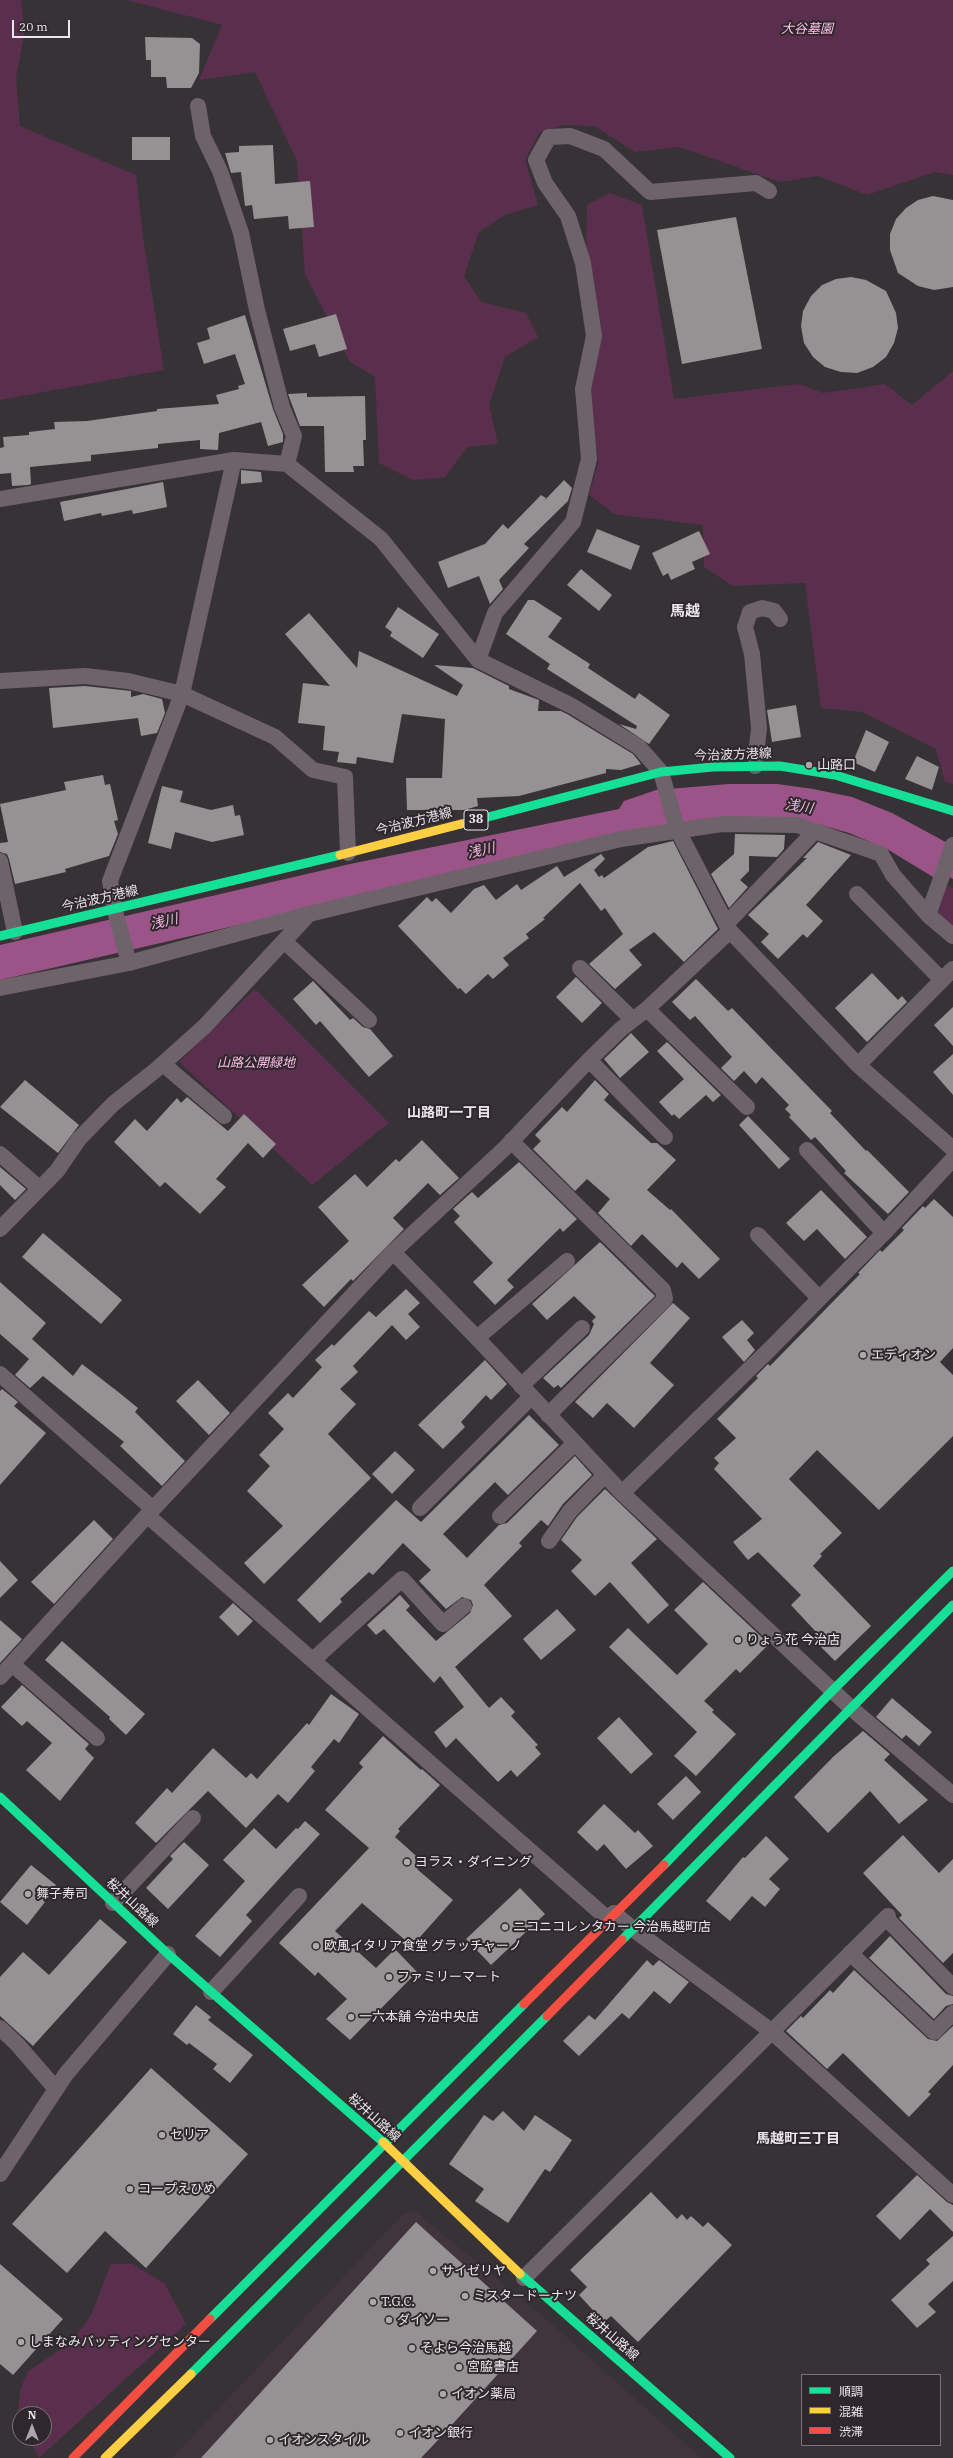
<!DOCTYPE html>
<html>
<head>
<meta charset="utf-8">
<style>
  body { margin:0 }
  #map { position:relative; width:953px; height:2458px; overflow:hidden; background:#373235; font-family:"IBM Plex Serif","Noto Sans JP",serif }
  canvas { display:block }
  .legend { position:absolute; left:801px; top:2374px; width:140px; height:72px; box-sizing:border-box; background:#2e282c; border:1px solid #7a7478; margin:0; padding:5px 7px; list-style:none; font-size:12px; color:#ebe6e9 }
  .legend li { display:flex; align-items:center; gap:8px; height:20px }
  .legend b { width:20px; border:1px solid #7a7478 }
  .north { position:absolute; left:12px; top:2406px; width:40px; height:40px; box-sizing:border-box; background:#2e282c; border:1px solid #7a7478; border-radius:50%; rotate:0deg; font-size:11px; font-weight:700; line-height:16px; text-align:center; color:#ebe6e9 }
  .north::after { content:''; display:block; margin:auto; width:14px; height:18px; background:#aca7aa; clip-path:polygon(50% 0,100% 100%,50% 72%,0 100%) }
  .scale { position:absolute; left:12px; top:20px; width:58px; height:18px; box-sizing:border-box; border:2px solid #ebe6e9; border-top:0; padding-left:5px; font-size:12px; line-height:14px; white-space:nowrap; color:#ebe6e9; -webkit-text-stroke:3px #2e282c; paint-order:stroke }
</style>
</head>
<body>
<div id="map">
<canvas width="953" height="2458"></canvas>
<ul class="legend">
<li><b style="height:5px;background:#16e098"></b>順調</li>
<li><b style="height:5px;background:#ffcf43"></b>混雑</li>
<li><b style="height:5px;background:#f24e42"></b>渋滞</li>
</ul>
<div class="north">N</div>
<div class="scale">20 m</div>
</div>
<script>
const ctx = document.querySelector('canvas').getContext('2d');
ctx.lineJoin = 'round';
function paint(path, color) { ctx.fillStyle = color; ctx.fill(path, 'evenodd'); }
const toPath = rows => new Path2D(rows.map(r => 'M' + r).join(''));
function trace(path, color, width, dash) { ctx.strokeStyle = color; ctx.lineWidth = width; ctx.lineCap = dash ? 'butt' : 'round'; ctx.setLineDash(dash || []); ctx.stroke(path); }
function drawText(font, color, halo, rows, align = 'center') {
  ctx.font = font + ' "IBM Plex Serif","Noto Sans JP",serif'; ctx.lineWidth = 4; ctx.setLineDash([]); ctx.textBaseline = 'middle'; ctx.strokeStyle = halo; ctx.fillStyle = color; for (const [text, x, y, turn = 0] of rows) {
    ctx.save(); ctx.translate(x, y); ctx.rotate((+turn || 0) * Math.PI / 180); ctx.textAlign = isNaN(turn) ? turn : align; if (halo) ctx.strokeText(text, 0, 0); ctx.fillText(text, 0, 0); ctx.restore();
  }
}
paint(toPath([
  [414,2210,554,2326,701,2458,172,2458,403,2214]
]), '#41353d');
paint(toPath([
  [0,0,21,0,25,31,16,77,20,126,136,175,143,237,164,370,0,400],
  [127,0,953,0,953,175,935,172,867,195,818,176,780,182,679,147,635,152,594,126,563,125,539,133,525,160,538,205,505,215,479,232,464,276,481,302,526,313,538,337,505,357,489,405,498,444,467,447,445,477,413,480,379,463,375,377,350,362,305,274,297,161,255,72,199,80,222,25],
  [610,193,642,205,674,399,799,384,823,393,885,384,912,405,953,371,953,784,945,782,936,749,862,712,821,708,805,583,733,586,704,567,703,525,614,514,589,495,598,462,589,389,602,336,586,246,587,205],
  [948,885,953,888,953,927,935,911],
  [255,989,389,1123,312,1185,179,1062],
  [111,2264,133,2264,165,2284,186,2324,39,2458,29,2438,44,2438,44,2414,20,2414,20,2421,18,2417,20,2390,28,2371,71,2343,91,2315]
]), '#5a2f4d');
paint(toPath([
  [729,784,777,784,813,789,852,797,892,813,953,846,953,879,948,876,933,877,887,849,849,833,814,823,738,819,269,918,0,980,0,945,350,864,619,809,624,801,656,790]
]), '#9b5487');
paint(toPath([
  [145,37,192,38,200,44,199,73,191,88,167,88,166,77,151,77,151,60,146,60],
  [132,137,170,137,170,160,132,160],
  [273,145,275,184,310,181,314,227,289,229,288,216,254,219,252,205,245,206,241,172,231,173,225,153,239,152,239,146],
  [933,196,953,200,953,287,934,290,918,286,898,273,890,250,890,234,896,219,906,208,918,200],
  [736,217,762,349,682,364,657,230],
  [851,277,866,280,886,291,896,313,898,328,894,343,886,357,873,367,857,373,841,372,825,367,813,357,804,343,801,326,803,311,811,296,822,285,836,279],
  [336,314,347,349,319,357,315,344,290,351,283,329],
  [245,315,273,409,283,434,283,442,268,446,261,422,219,433,218,450,200,449,200,440,158,444,158,448,91,455,91,461,30,467,31,484,28,485,12,486,11,473,0,474,0,448,4,447,3,437,29,435,29,432,55,429,54,422,87,421,157,411,157,409,219,404,216,395,239,389,238,386,245,384,235,354,204,364,197,343,210,339,207,328],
  [307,393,307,397,365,396,366,440,363,440,364,466,353,466,354,472,325,472,324,426,300,426,288,394],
  [241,470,261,472,262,482,241,484],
  [564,480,572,488,568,501,524,544,529,548,499,580,503,589,490,604,479,576,448,588,438,562,485,544,503,524,508,529,541,495,546,498,544,501],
  [163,482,167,507,133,514,132,510,102,516,101,513,64,521,60,502],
  [597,529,640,546,631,570,587,552],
  [699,531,710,554,692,562,695,569,671,580,668,573,663,576,652,553],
  [581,569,612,595,599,611,567,585],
  [528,600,534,600,562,618,548,637,590,664,588,668,635,699,639,693,670,715,649,744,619,724,636,729,637,726,547,669,550,664,506,634],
  [398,607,439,634,423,658,390,636,392,632,385,627],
  [309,613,357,668,359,651,457,696,463,685,434,665,473,668,509,686,509,689,539,700,538,711,561,711,567,714,633,754,641,764,621,770,606,769,606,773,519,796,477,798,478,806,464,810,407,810,406,778,442,778,445,719,402,714,393,763,357,757,356,764,337,762,339,752,323,750,325,726,298,723,303,683,330,686,285,634],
  [85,686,131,691,131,697,143,694,162,699,165,713,157,733,141,736,138,718,53,728,49,688],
  [796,705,801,737,772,742,767,710],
  [866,730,889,742,875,772,853,762],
  [917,756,939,767,932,790,905,779],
  [103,775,105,785,110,784,118,820,114,821,118,834,109,856,65,869,66,872,15,884,9,859,7,854,0,852,0,843,8,842,0,804,66,790,64,782],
  [162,786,183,791,180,802,211,810,233,805,235,816,240,815,244,835,212,842,175,832,171,849,148,843],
  [735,834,785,835,784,849,777,857,749,856,749,871,740,880,748,887,729,908,711,874,734,854],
  [673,841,718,929,684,962,654,932,629,950,642,965,615,989,589,964,623,934,605,908,601,911,580,883,543,918,545,919,526,934,529,938,503,958,509,965,493,979,488,974,466,994,460,988,458,989,398,926,427,897,432,902,436,898,451,913,474,889,484,885,496,900,517,884,521,890,557,866,564,877,601,854,605,859,594,870,599,877,602,875,604,878,648,847],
  [818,842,851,855,806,905,823,921,807,938,803,934,778,959,761,942,769,934,748,915,807,858,803,858],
  [872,973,898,1000,902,996,907,1002,867,1042,835,1008],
  [576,977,602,1003,582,1023,556,997],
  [696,979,728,1011,732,1008,832,1111,830,1113,866,1151,867,1150,909,1192,888,1214,844,1173,846,1171,815,1137,811,1140,789,1117,791,1115,785,1109,789,1105,762,1077,756,1084,744,1071,734,1081,721,1068,732,1057,695,1016,690,1020,672,1002],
  [313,981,350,1020,353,1018,363,1027,370,1029,393,1056,369,1077,320,1021,316,1025,293,999],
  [953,1007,953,1046,934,1025],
  [631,1033,649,1052,620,1078,604,1059],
  [667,1042,721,1095,713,1102,706,1095,679,1119,674,1114,672,1116,659,1102,684,1079,657,1051],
  [953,1054,953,1095,933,1072],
  [25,1080,79,1125,58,1153,0,1107],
  [595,1080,609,1094,604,1100,651,1143,657,1143,676,1160,647,1190,670,1210,671,1209,720,1259,699,1279,682,1262,677,1268,642,1234,631,1246,598,1213,610,1199,587,1179,575,1191,533,1149,541,1141,535,1135,562,1107,567,1112],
  [187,1097,228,1131,244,1114,276,1144,263,1158,248,1143,216,1179,226,1187,200,1214,165,1182,160,1187,114,1142,135,1119,147,1131,177,1098,181,1103],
  [748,1116,790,1159,779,1169,739,1125],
  [422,1140,459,1178,440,1195,428,1183,393,1218,404,1229,353,1281,351,1279,324,1307,302,1285,349,1241,318,1207,355,1174,367,1187,396,1159,399,1162],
  [519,1162,577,1219,563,1232,560,1228,507,1280,514,1287,495,1305,473,1282,493,1263,454,1222,460,1216,453,1209,472,1192,478,1198],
  [0,1167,26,1189,15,1200,0,1185],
  [821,1190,867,1237,845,1259,817,1229,804,1241,786,1223],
  [934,1199,953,1217,953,1348,940,1362,953,1375,953,1436,879,1510,817,1450,789,1479,842,1533,820,1554,822,1556,813,1566,871,1626,835,1661,812,1638,817,1633,791,1605,801,1595,758,1552,748,1560,733,1542,762,1519,714,1469,719,1463,714,1458,736,1438,717,1419,758,1378,756,1376,768,1364,770,1366,860,1274,858,1273,880,1250,882,1252,904,1230,902,1228,923,1206,925,1208],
  [43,1233,122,1300,101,1324,22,1257],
  [600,1242,655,1296,561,1388,558,1385,554,1388,543,1378,589,1335,594,1324,592,1321,596,1317,574,1296,547,1320,532,1304],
  [0,1282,46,1323,32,1339,73,1376,82,1364,117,1391,138,1408,135,1412,185,1461,162,1486,120,1446,124,1442,43,1376,30,1388,15,1375,29,1359,0,1334],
  [406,1289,420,1303,408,1314,420,1327,406,1340,392,1325,353,1366,358,1372,340,1389,356,1404,328,1434,371,1478,264,1584,244,1563,283,1526,247,1491,270,1466,259,1455,284,1429,268,1413,288,1393,293,1398,322,1367,315,1360,332,1344,334,1346,369,1311,376,1317],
  [673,1303,690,1318,650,1363,674,1385,634,1428,607,1403,593,1418,575,1402],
  [742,1320,754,1333,747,1340,755,1350,744,1362,722,1337],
  [485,1360,507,1384,491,1400,486,1395,461,1422,465,1427,443,1449,418,1425],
  [198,1380,230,1413,209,1435,176,1401],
  [2,1389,18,1402,14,1406,46,1433,0,1485,0,1391],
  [529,1415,559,1445,508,1495,495,1482,443,1534,467,1558,499,1525,507,1523,575,1456,592,1475,563,1504,548,1526,541,1520,519,1543,522,1546,484,1585,512,1616,455,1667,489,1708,501,1697,515,1712,511,1716,538,1745,535,1747,541,1754,517,1777,511,1770,498,1782,456,1738,446,1748,434,1732,464,1707,440,1676,434,1683,384,1629,376,1635,367,1625,400,1595,410,1606,406,1610,436,1641,470,1613,473,1605,471,1600,462,1597,446,1609,419,1581,431,1570,403,1543,373,1575,369,1572,340,1599,342,1602,320,1623,297,1600,396,1500,421,1522],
  [395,1451,415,1470,392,1494,372,1474],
  [605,1489,657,1539,631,1563,669,1605,648,1624,610,1582,595,1596,571,1571,582,1560,561,1540,577,1517],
  [94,1520,113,1539,54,1604,31,1582],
  [0,1561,18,1580,0,1598],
  [703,1582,769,1644,740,1673,736,1669,704,1701,714,1710,712,1712,736,1734,696,1776,674,1756,697,1732,609,1647,628,1628,677,1675,708,1644,674,1610],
  [233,1603,253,1621,238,1636,219,1617],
  [557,1609,576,1630,541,1660,523,1639],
  [0,1620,22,1639,0,1663],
  [62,1641,145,1714,126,1735,109,1719,110,1717,45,1660],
  [22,1685,89,1744,85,1749,94,1758,60,1801,26,1770,52,1743,27,1721,22,1726,1,1707],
  [331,1694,359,1714,339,1743,334,1739,311,1767,315,1771,288,1803,278,1794,246,1828,208,1791,156,1843,135,1823,167,1788,172,1793,213,1748,246,1778,251,1773,257,1779,307,1723,309,1725],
  [892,1698,932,1732,919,1746,906,1735,902,1739,876,1717],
  [619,1717,653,1754,631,1774,597,1738],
  [863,1731,890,1754,884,1760,928,1800,899,1824,870,1791,828,1833,794,1797,833,1757],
  [383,1736,421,1770,422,1769,440,1785,398,1829,400,1831,395,1837,423,1862,417,1869,453,1900,412,1946,362,1903,335,1931,376,1968,395,1949,417,1972,350,2040,326,2019,347,1999,318,1972,315,1976,279,1943,369,1848,325,1810,363,1767,359,1763],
  [686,1776,701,1792,673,1820,657,1804],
  [604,1804,635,1833,638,1830,653,1846,626,1869,604,1844,597,1851,577,1832],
  [305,1821,320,1834,246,1915,252,1921,220,1957,195,1936,245,1881,223,1860,254,1828,276,1849,296,1828,298,1829],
  [903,1835,939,1873,953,1859,953,1953,943,1963,899,1918,902,1915,863,1873],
  [766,1836,789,1859,769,1879,780,1889,765,1907,752,1896,730,1921,706,1901,743,1857,745,1858],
  [184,1842,209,1865,168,1909,146,1888,173,1859,170,1856],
  [31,1865,56,1885,43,1901,45,1902,27,1925,0,1902],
  [520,1888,545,1914,491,1965,466,1939],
  [100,1919,127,1942,33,2046,0,2016,0,1977,23,1952,49,1975],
  [890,1936,946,1994,953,1996,953,2004,946,2006,934,2019,869,1958],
  [647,1960,653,1966,659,1960,689,1982,670,2004,654,1991,629,2019,622,2013,579,2056,563,2041,589,2015,595,2020],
  [854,1970,928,2039,937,2041,953,2026,953,2065,928,2092,931,2094,909,2117,843,2053,827,2069,786,2031,801,2016,803,2018,830,1990,833,1993],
  [196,2005,211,2017,208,2020,253,2055,230,2083,213,2069,217,2064,189,2043,187,2045,173,2034],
  [151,2068,248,2154,146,2268,105,2231,67,2273,12,2224],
  [503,2111,524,2131,535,2115,572,2140,550,2172,545,2169,508,2223,475,2201,484,2189,449,2164,484,2115,493,2121],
  [917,2175,947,2202,953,2205,953,2232,930,2209,900,2240,876,2216],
  [651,2192,677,2219,682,2214,687,2220,691,2216,703,2227,708,2222,732,2245,638,2342,611,2316,604,2322,579,2295,587,2287,570,2270],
  [416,2222,537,2331,439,2439,421,2458,201,2458],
  [953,2236,953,2281,928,2304,936,2312,917,2328,891,2300,930,2264,926,2260],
  [0,2264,63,2319,13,2375,0,2364]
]), '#969294');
trace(toPath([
  [198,106,203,136,220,171,241,233,257,310,282,407,294,436,287,464],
  [0,499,234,460,287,464,381,539,478,660,572,706,639,747,661,772,677,829,730,931,858,1065,953,1149],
  [478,660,495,613,573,522,589,459,583,389,594,336,583,263,568,216,545,183,536,160,549,137,570,136,604,149,650,192,756,183,769,191],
  [0,681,85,676,128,681,182,694,275,737,313,770,345,777,348,853],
  [755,766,759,728,752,654,745,627,750,612,762,608,774,611,780,619],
  [953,845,928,915,953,936],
  [0,861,15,932],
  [857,894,942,980],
  [726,924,815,831],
  [284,941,369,1020],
  [129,963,116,915,110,881,182,694,234,460],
  [580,968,633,1020],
  [0,988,129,963,309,914,621,839,722,824,797,825,881,854,893,875,928,915],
  [647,1009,747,1107],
  [589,1060,665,1137],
  [163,1064,224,1116],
  [858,1065,953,969],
  [511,1141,663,1290,665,1299,548,1415],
  [807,1150,884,1233],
  [0,1154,39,1188],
  [0,1229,57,1171,79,1139,113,1104,157,1069,205,1026,309,914],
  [758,1235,819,1298],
  [393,1252,477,1338,622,1493,851,1708,953,1795],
  [477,1338,567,1261],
  [0,1374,153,1509],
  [521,1386,582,1328],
  [622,1493,770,1349,884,1233,953,1159],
  [420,1508,531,1397],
  [148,1516,608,1919],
  [500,1516,575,1443],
  [549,1541,570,1511,605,1475],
  [313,1660,402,1579,443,1624,464,1606],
  [12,1664,97,1738],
  [0,1677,153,1509,393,1252,505,1148,589,1060,621,1029,647,1009,730,931],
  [113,1903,193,1818],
  [614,1913,633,1929,771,2031,953,2195],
  [886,1918,953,1987],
  [850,1953,934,2032,953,2013],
  [211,1992,299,1896],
  [0,2028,17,2044,56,2089],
  [0,2174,66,2074,168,1954],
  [524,2278,888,1916]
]), '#6e636a', 16);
trace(toPath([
  [461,824,661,772,713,767,780,766,835,775,953,811],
  [0,936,340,855],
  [0,1797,168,1954,383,2142],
  [664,1865,832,1691,953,1571],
  [622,1940,953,1605],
  [520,2274,730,2458],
  [210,2319,524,2004],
  [191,2374,547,2016]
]), '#16e098', 9);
trace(toPath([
  [340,855,461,824],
  [383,2142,520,2274],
  [105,2458,191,2374]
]), '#ffcf43', 9);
trace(toPath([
  [524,2004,664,1865],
  [547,2016,622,1940],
  [73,2458,210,2319]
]), '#f24e42', 9);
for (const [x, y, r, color] of [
  [809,765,4,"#aca7aa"],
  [863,1355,4,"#aca7aa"],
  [738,1640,4,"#aca7aa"],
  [407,1862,4,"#aca7aa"],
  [28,1894,4,"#aca7aa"],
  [505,1927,4,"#aca7aa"],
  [316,1946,4,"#aca7aa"],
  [389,1977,4,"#aca7aa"],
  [351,2017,4,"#aca7aa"],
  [162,2135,4,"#aca7aa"],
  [130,2189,4,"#aca7aa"],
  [433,2271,4,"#aca7aa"],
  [465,2296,4,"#aca7aa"],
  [373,2302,4,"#aca7aa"],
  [389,2320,4,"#aca7aa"],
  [21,2342,4,"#aca7aa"],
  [412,2348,4,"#aca7aa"],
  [459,2367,4,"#aca7aa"],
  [443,2394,4,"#aca7aa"],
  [400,2433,4,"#aca7aa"],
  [270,2440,4,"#aca7aa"]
]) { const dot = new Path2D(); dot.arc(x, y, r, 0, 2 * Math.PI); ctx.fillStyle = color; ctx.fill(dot); trace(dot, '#2e282c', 1.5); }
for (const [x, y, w] of [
  [476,820,24]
]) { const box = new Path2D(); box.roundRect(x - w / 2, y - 10, w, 20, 3); ctx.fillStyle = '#2e282c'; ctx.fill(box); trace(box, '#ebe6e9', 1); }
drawText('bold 12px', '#ebe6e9', null, [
  ["38",476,820]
]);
drawText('italic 13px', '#febde8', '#2e282c', [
  ["大谷墓園",807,29],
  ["山路公開緑地",256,1063]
]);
drawText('13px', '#ebe6e9', '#2e282c', [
  ["今治波方港線",733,755,-2],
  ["今治波方港線",414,822,-14],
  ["今治波方港線",100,899,-13],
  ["桜井山路線",132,1903,43],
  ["桜井山路線",374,2118,42],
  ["桜井山路線",612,2337,41]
]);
drawText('13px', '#ebe6e9', '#2e282c', [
  ["山路口",817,765],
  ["エディオン",871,1355],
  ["りょう花 今治店",746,1640],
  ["ヨラス・ダイニング",415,1862],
  ["舞子寿司",36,1894],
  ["ニコニコレンタカー 今治馬越町店",513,1927],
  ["欧風イタリア食堂 グラッチャーノ",324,1946],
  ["ファミリーマート",397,1977],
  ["一六本舗 今治中央店",359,2017],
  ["セリア",170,2135],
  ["コープえひめ",138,2189],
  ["サイゼリヤ",441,2271],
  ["ミスタードーナツ",473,2296],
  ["T.G.C.",381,2302],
  ["ダイソー",397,2320],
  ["しまなみバッティングセンター",29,2342],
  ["そよら今治馬越",420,2348],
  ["宮脇書店",467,2367],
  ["イオン薬局",451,2394],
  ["イオン銀行",408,2433],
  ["イオンスタイル",278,2440]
], 'left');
drawText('italic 14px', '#f6b6e2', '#2e282c', [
  ["浅川",799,807,9],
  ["浅川",481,851,-13],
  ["浅川",164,922,-13]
]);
drawText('bold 14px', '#ebe6e9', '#2e282c', [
  ["山路町一丁目",449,1113],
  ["馬越町三丁目",798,2139]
]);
drawText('bold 15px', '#ebe6e9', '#2e282c', [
  ["馬越",685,612]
]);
</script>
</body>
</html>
